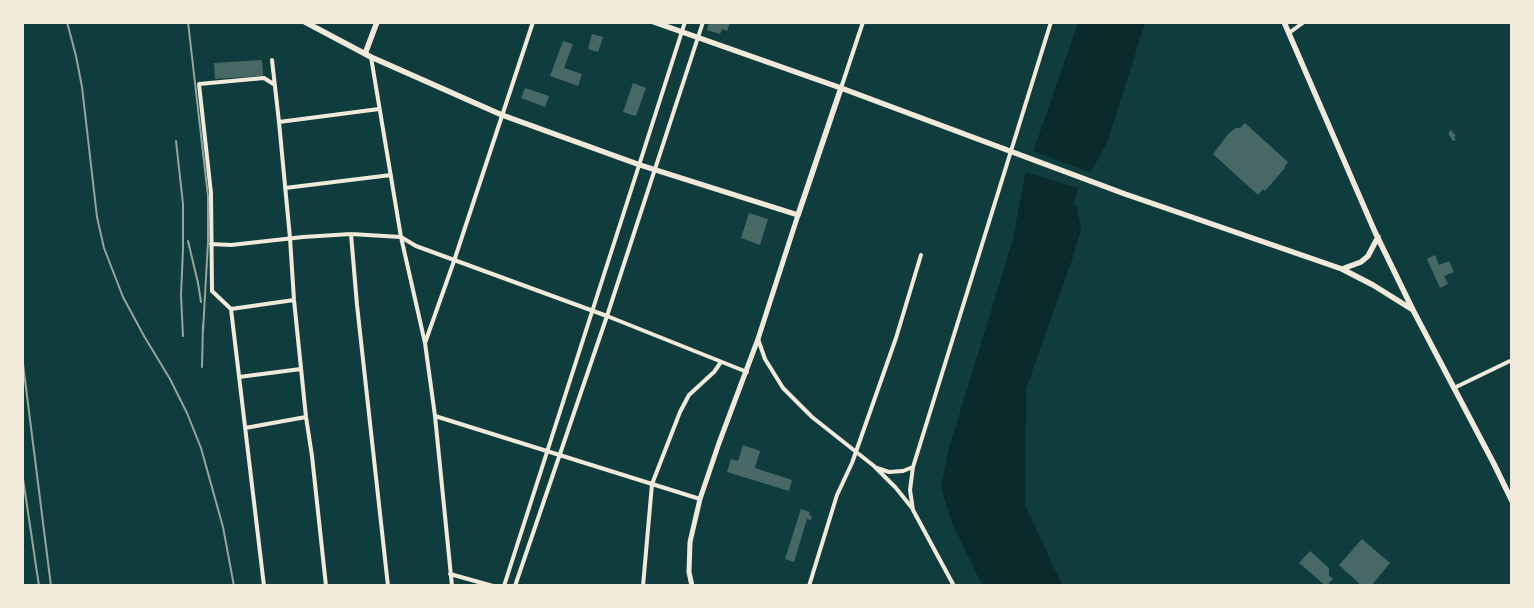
<!DOCTYPE html>
<html>
<head>
<meta charset="utf-8">
<style>
  body { margin:0 }
  #map { position:relative; width:1534px; height:608px; overflow:hidden; background:#0f3d3e; font-family:"DejaVu Sans",sans-serif }
  canvas { display:block }
  .frame { position:absolute; inset:0; border:24px solid #f1e9da; pointer-events:none }
</style>
</head>
<body>
<div id="map">
<canvas width="1534" height="608"></canvas>
<div class="frame"></div>
</div>
<script>
const ctx = document.querySelector('canvas').getContext('2d');
ctx.lineJoin = 'round';
function paint(path, color) { ctx.fillStyle = color; ctx.fill(path, 'evenodd'); }
const toPath = rows => new Path2D(rows.map(r => 'M' + r).join(''));
function trace(path, color, width, dash) { ctx.strokeStyle = color; ctx.lineWidth = width; ctx.lineCap = dash ? 'butt' : 'round'; ctx.setLineDash(dash || []); ctx.stroke(path); }
paint(toPath([
  [1078,23,1145,23,1108,140,1096,163,1077,192,1074,204,1077,208,1081,229,1073,257,1026,389,1025,505,1062,585,982,585,951,521,941,487,949,448,1013,239,1025,175]
]), '#0a2a2b');
paint(toPath([
  [1031,150,1092,173,1082,189,1024,172]
]), '#0f3d3e');
paint(toPath([
  [709,22,730,22,727,31,722,29,720,34,707,30],
  [592,34,603,37,598,52,588,49],
  [563,41,573,44,564,68,582,74,578,86,550,76],
  [262,60,263,76,215,79,214,63],
  [633,83,646,88,636,116,623,112],
  [525,88,549,96,545,107,521,98],
  [1245,123,1288,162,1284,167,1285,168,1265,191,1263,189,1258,195,1213,154,1229,133,1236,128,1240,128],
  [1451,130,1456,136,1454,137,1456,140,1453,141,1448,134,1449,134,1449,132],
  [749,213,768,219,760,245,741,238],
  [1435,255,1439,265,1449,261,1454,272,1444,276,1448,284,1440,288,1427,259],
  [743,445,760,451,755,468,792,480,789,491,727,472,731,459,738,461],
  [801,509,810,512,809,515,812,516,811,520,807,519,794,562,785,559],
  [1362,539,1390,563,1371,586,1362,586,1339,565],
  [1310,551,1329,568,1329,575,1333,579,1326,586,1299,563]
]), '#486865');
trace(toPath([
  [1289,33,1304,22],
  [371,57,401,237,425,343,435,416,452,586],
  [272,60,279,122,290,238,294,300,306,417,312,456,326,586],
  [841,88,863,22],
  [279,122,379,109],
  [285,188,391,175],
  [351,234,357,305,388,586],
  [211,244,231,245,303,237,351,234,401,237,416,246,607,316,747,372],
  [231,309,294,300],
  [758,339,765,359,783,388,812,417,874,466,896,488,912,508],
  [425,343,454,261,533,22],
  [239,377,301,369],
  [1454,388,1512,360],
  [435,416,700,499],
  [245,428,306,417],
  [877,468,889,472,903,471,913,467],
  [450,574,493,586],
  [264,586,231,309,212,291,211,193,199,84,264,78,275,85],
  [504,586,685,22],
  [515,586,607,316,703,22],
  [643,586,652,484,680,412,689,395,714,372,721,362],
  [809,586,837,495,852,463,896,338,921,255],
  [954,586,913,510,910,490,913,467,1051,22]
]), '#f1e9da', 4);
trace(toPath([
  [692,586,689,572,690,542,700,499,719,443,758,339,798,215]
]), '#f1e9da', 5);
trace(toPath([
  [305,22,371,57,502,115,640,165,798,215,841,88],
  [654,22,841,88,1125,194,1342,269,1373,285,1413,310],
  [1284,22,1375,232,1413,310,1494,464,1512,501],
  [365,54,377,22],
  [1342,269,1361,262,1368,256,1378,237]
]), '#f1e9da', 5.5);
trace(toPath([
  [67,22,76,56,82,87,97,217,104,248,123,297,144,336,170,379,187,413,201,448,223,527,234,586],
  [188,22,208,196,208,242,203,331],
  [176,141,183,204,183,249,181,295,183,336],
  [188,241,198,283,201,302],
  [22,356,51,586],
  [202,367,203,324],
  [22,472,39,586]
]), '#97a49c', 2);
</script>
</body>
</html>
